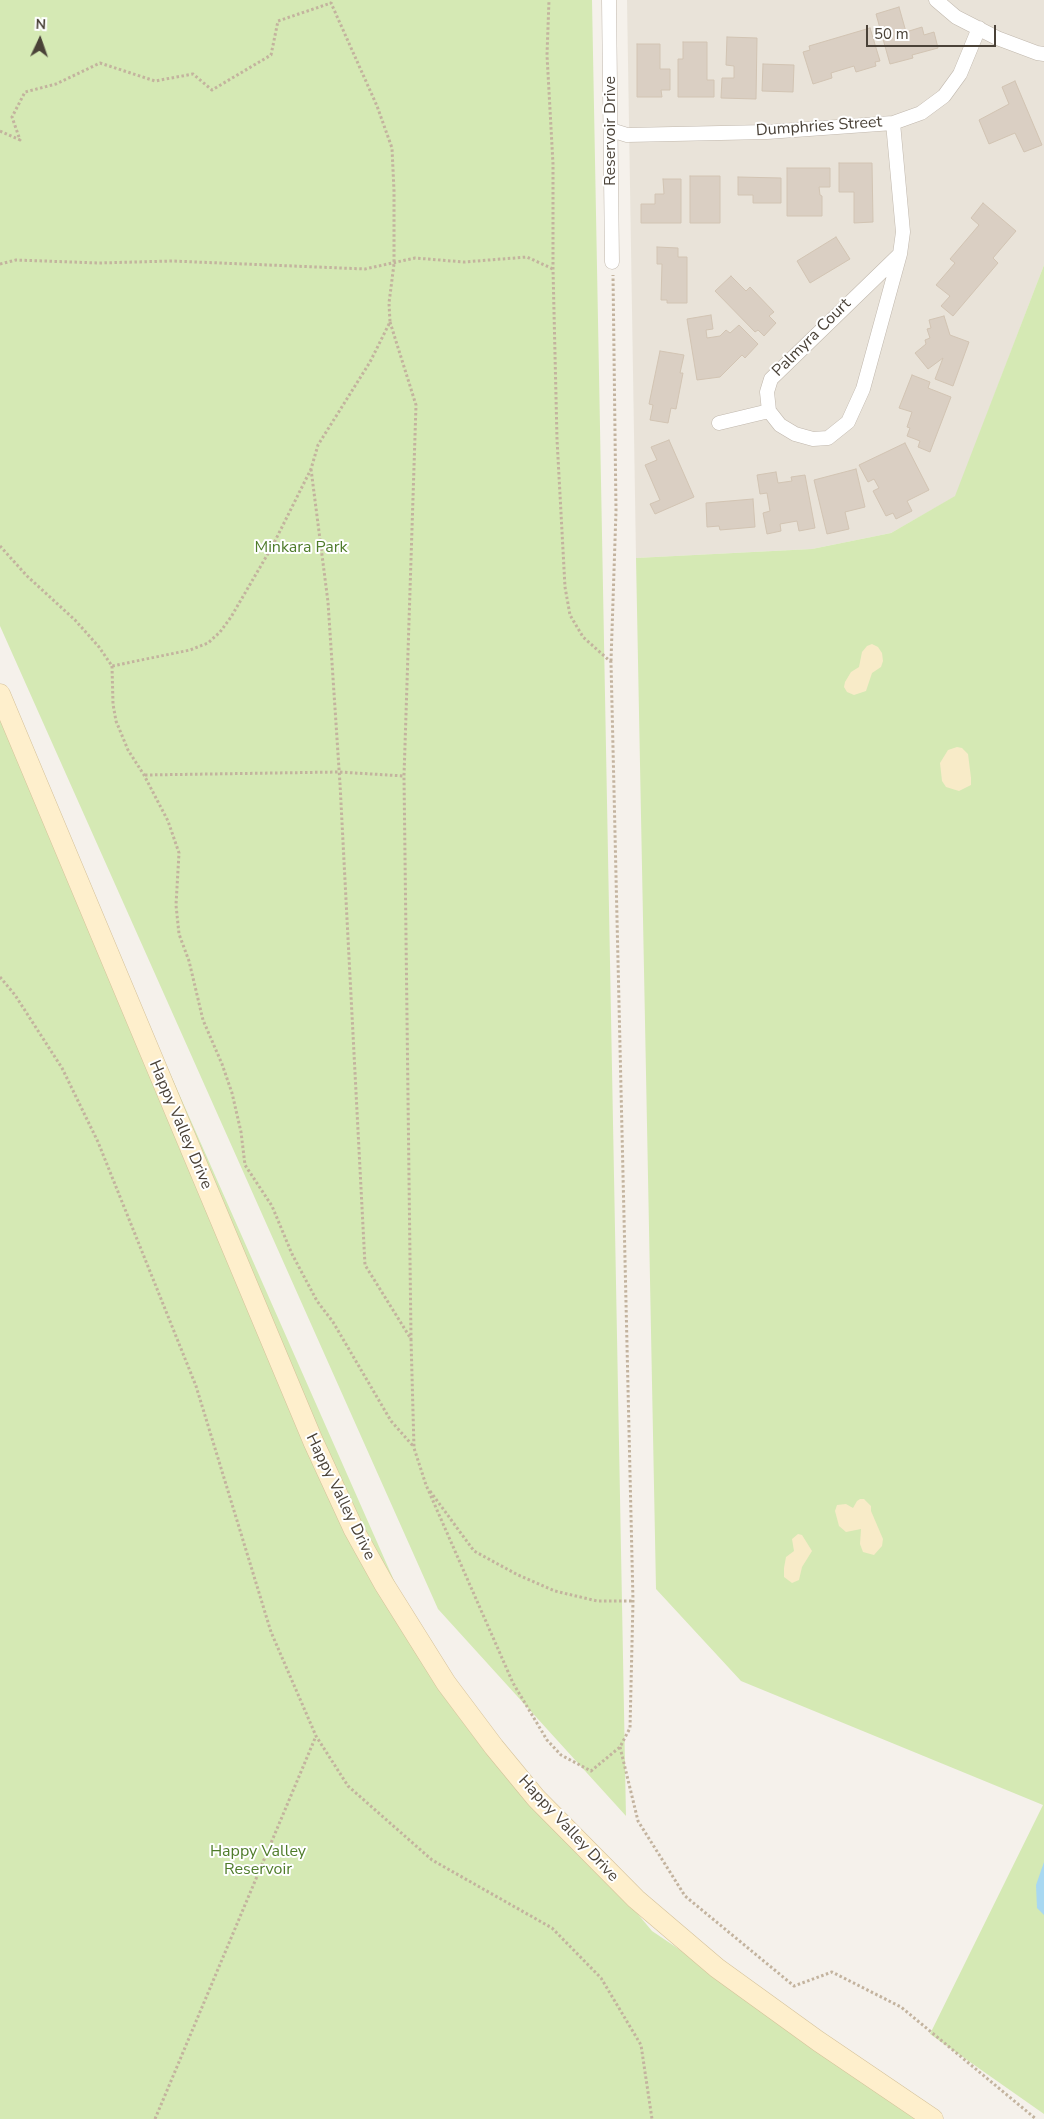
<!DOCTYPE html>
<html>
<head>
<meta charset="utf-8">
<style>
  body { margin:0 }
  #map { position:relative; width:1044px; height:2119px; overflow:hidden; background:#f5f1eb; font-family:"Nunito Sans",sans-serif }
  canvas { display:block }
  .north { position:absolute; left:15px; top:15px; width:50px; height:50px; -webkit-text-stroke:4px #fff; paint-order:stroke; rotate:3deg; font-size:14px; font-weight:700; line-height:20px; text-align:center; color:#4a4238 }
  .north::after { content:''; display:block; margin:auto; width:18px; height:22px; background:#4a4238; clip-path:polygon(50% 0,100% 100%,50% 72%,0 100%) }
  .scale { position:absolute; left:866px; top:25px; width:130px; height:22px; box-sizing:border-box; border:2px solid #4a4238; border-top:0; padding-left:6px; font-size:15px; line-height:18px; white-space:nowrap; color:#4a4238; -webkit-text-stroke:4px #fff; paint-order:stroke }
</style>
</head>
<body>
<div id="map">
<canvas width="1044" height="2119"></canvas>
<div class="north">N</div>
<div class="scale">50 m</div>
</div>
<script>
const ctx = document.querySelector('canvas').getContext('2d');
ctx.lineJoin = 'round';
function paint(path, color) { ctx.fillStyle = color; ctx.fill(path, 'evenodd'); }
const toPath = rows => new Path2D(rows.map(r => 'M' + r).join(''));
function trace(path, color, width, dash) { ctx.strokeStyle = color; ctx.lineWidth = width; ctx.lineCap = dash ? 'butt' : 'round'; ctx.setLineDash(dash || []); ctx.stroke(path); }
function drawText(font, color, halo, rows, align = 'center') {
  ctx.font = font + ' "Nunito Sans",sans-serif'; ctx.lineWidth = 4; ctx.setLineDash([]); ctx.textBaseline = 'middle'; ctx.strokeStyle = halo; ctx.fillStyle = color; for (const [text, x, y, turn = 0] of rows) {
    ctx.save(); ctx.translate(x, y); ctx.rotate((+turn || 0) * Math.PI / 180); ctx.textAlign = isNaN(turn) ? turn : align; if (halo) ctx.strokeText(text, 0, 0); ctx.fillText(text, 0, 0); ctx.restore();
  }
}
paint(toPath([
  [627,0,1044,0,1044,265,956,496,891,533,812,549,636,558]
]), '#e9e3d9');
paint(toPath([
  [0,0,592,0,626,1816,438,1609,0,626],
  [1044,265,1044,2114,930,2034,1043,1805,741,1681,656,1589,636,558,812,549,891,533,955,496],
  [0,698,157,1044,434,1671,652,1931,931,2119,0,2119]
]), '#d5e9b4');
paint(toPath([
  [872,644,878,647,882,653,883,661,881,667,872,673,866,691,854,695,847,692,844,687,845,682,851,672,859,667,862,652,867,646],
  [957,747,962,748,968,754,971,778,971,785,959,791,946,787,942,781,940,763,948,750],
  [860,1499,864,1499,871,1506,871,1511,883,1539,882,1546,874,1555,863,1552,860,1544,861,1529,846,1532,839,1526,835,1511,837,1505,846,1504,853,1508,857,1501],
  [798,1534,802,1535,812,1551,802,1567,799,1580,792,1583,784,1577,784,1568,786,1557,794,1551,792,1539]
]), '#f8ebc8');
paint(toPath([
  [1044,1862,1044,1915,1037,1908,1036,1885]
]), '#a8d8f1');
const building = toPath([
  [899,7,906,32,922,27,924,35,934,32,938,48,912,55,913,58,890,64,876,14,899,7],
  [870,28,880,61,875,62,876,66,856,72,854,66,831,73,832,78,813,84,803,52,810,50,809,46,870,28],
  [727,37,757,38,756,99,721,98,722,78,734,78,734,66,726,65,727,37],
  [683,42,707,42,707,80,714,80,714,97,678,97,678,59,683,59,683,42],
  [637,44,660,44,660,69,670,69,670,90,661,90,662,97,637,97,637,44],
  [763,64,794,65,793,92,762,91,763,64],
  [1015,81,1042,145,1024,152,1015,133,989,144,979,120,1009,104,1002,87,1015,81],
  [839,163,872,163,873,222,854,223,854,192,839,192,839,163],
  [787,168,830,168,830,187,819,187,820,195,822,196,822,216,787,216,787,168],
  [690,176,720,176,720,223,690,223,690,176],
  [738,177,781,178,781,203,753,203,753,195,738,195,738,177],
  [663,179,681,179,681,223,641,223,641,204,655,204,655,194,664,194,663,179],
  [983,203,1016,231,993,258,998,263,953,316,941,306,950,296,936,285,955,263,950,259,979,225,971,218,983,203],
  [836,237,850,259,810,283,797,261,836,237],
  [657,247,678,248,678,257,687,257,687,303,667,303,667,300,661,300,662,264,657,264,657,247],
  [731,276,746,291,750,287,774,312,769,316,776,323,764,336,758,330,755,332,715,291,731,276],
  [711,315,713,329,706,330,707,338,720,336,726,330,730,333,739,325,758,344,745,358,742,355,720,377,697,380,687,319,711,315],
  [944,316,950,335,969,342,953,386,935,379,943,358,928,369,915,353,926,344,925,340,930,338,927,329,931,328,929,320,944,316],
  [660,351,684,355,680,373,683,373,676,409,671,408,668,423,650,420,653,405,649,404,660,351],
  [912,375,930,382,928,388,951,397,930,452,918,447,920,441,907,436,910,428,907,427,912,412,899,408,912,375],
  [669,440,694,497,655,514,650,504,660,500,645,465,657,460,651,447,669,440],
  [905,443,929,490,907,501,912,511,896,519,893,513,886,516,873,491,879,488,874,479,868,482,859,465,905,443],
  [856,469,865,507,845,512,849,529,827,534,814,480,856,469],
  [776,472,778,483,792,481,791,477,805,475,815,528,799,531,797,521,780,524,781,531,767,534,763,513,770,511,767,493,760,494,757,475,776,472],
  [753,499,755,527,720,530,719,526,707,527,706,503,753,499]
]);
paint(building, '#dacfc3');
trace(building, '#d2c4b3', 1);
const street = toPath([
  [609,0,612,262],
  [936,0,956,17,997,38,1037,53,1044,54],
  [893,123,903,232,900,254,863,389,848,422,828,438,813,439,795,434,780,425,769,411,767,392,771,379,900,254],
  [611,130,627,135,767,132,893,123,921,113,944,96,960,74,979,28],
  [719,423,769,411]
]);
const secondary = toPath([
  [0,694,313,1441,354,1530,384,1584,446,1683,494,1747,536,1798,636,1899,717,1968,818,2041,933,2119]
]);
trace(street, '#c1b8ad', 15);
trace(secondary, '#d5c29a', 21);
trace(toPath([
  [0,131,20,140,12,117,25,92,56,84,100,63,155,81,193,74,212,90,271,55,278,21,331,3],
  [0,264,16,260,99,263,172,261,365,269,415,258,464,262,527,257,553,269],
  [390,322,416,405,404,776,411,1339],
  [311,469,328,602,340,784,365,1265,411,1339,414,1448,426,1485,513,1683,547,1740,561,1755,591,1771,620,1747,630,1728,633,1601,611,662,583,637,570,615,565,587,557,439,553,269,553,164,547,55,549,0],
  [0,546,27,576,75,620,99,647,112,666,190,650,208,643,220,632,231,617,273,545,311,469,318,445,370,362,390,322,389,303,394,264,394,191,392,148,377,106,331,3,332,0],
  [611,661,616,511,613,275],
  [112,666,113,704,116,721,128,750,144,775,168,821,179,853,176,905,179,934,189,961,203,1020,222,1064,232,1093,241,1132,245,1165,272,1206,292,1254,317,1301,333,1322,391,1421,414,1447],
  [145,775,339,772,404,776],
  [0,977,15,995,62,1068,98,1142,196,1386,271,1632,316,1736,348,1786,432,1860,552,1928,601,1978,641,2045,652,2119],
  [430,1491,474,1551,518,1575,555,1591,597,1601,633,1601],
  [620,1747,638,1821,685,1896,794,1986,832,1972,901,2007,1036,2119],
  [155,2119,316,1736]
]), '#c3b39e', 3, [2.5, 2.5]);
trace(street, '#fff', 14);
trace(secondary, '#feefcc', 20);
drawText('16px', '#4a4238', '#fff', [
  ["Dumphries Street",819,127,-4],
  ["Reservoir Drive",611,131,-90],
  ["Palmyra Court",812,338,-45],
  ["Happy Valley Drive",180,1125,67],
  ["Happy Valley Drive",340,1497,64],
  ["Happy Valley Drive",568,1829,47]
]);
drawText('16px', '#4f7c2b', '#fff', [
  ["Minkara Park",301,548],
  ["Happy Valley",258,1852],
  ["Reservoir",258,1870]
]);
</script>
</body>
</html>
